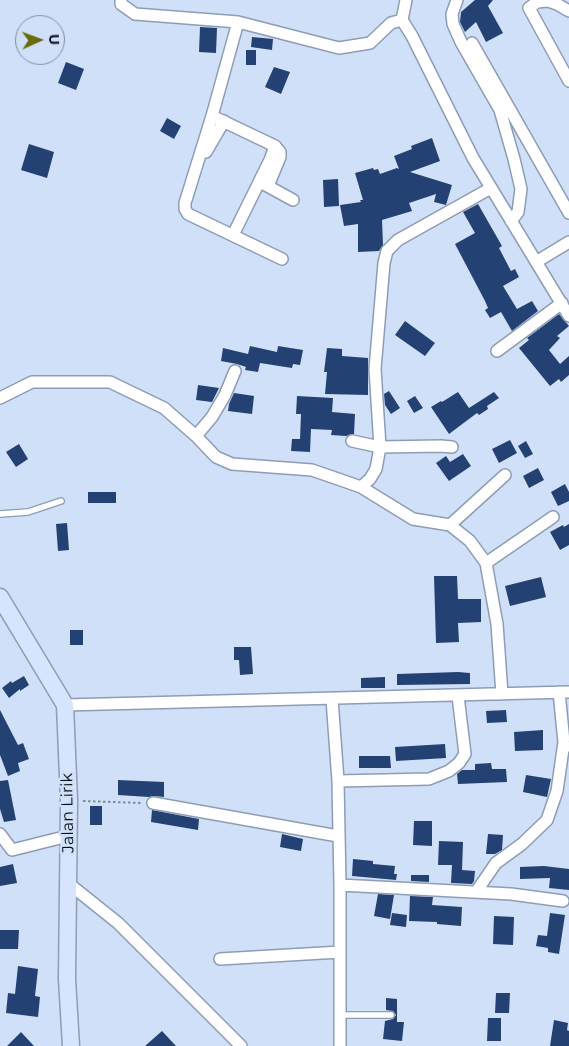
<!DOCTYPE html>
<html>
<head>
<meta charset="utf-8">
<style>
  body { margin:0 }
  #map { position:relative; width:569px; height:1046px; overflow:hidden; background:#d0e0f9; font-family:Montserrat,sans-serif }
  canvas { display:block }
  .north { position:absolute; left:15px; top:15px; width:50px; height:50px; box-sizing:border-box; background:#d0e0f9; border:1px solid #808c9e; border-radius:50%; rotate:88deg; font-size:14px; font-weight:700; line-height:20px; text-align:center; color:#090e16 }
  .north::after { content:''; display:block; margin:auto; width:18px; height:22px; background:#6a6c0c; clip-path:polygon(50% 0,100% 100%,50% 72%,0 100%) }
</style>
</head>
<body>
<div id="map">
<canvas width="569" height="1046"></canvas>
<div class="north">U</div>
</div>
<script>
const ctx = document.querySelector('canvas').getContext('2d');
ctx.lineJoin = 'round';
function paint(path, color) { ctx.fillStyle = color; ctx.fill(path, 'evenodd'); }
const toPath = rows => new Path2D(rows.map(r => 'M' + r).join(''));
function trace(path, color, width, dash) { ctx.strokeStyle = color; ctx.lineWidth = width; ctx.lineCap = dash ? 'butt' : 'round'; ctx.setLineDash(dash || []); ctx.stroke(path); }
function drawText(font, color, halo, rows, align = 'center') {
  ctx.font = font + ' Montserrat,sans-serif'; ctx.lineWidth = 5; ctx.setLineDash([]); ctx.textBaseline = 'middle'; ctx.strokeStyle = halo; ctx.fillStyle = color; for (const [text, x, y, turn = 0] of rows) {
    ctx.save(); ctx.translate(x, y); ctx.rotate((+turn || 0) * Math.PI / 180); ctx.textAlign = isNaN(turn) ? turn : align; if (halo) ctx.strokeText(text, 0, 0); ctx.fillText(text, 0, 0); ctx.restore();
  }
}
paint(toPath([
  [475,0,493,0,488,6,503,33,486,42,476,22,465,32,460,22,461,12],
  [200,27,217,28,216,53,199,52],
  [252,37,273,39,272,50,251,47],
  [246,50,256,50,256,65,246,65],
  [66,62,84,69,76,90,58,83],
  [274,67,290,72,281,94,265,87],
  [167,118,181,126,174,139,160,131],
  [432,138,440,161,410,172,452,185,446,205,434,202,436,194,409,203,412,211,382,220,383,245,379,251,358,252,358,224,344,226,340,205,361,202,360,200,363,200,355,173,373,168,374,170,378,169,380,174,397,168,399,169,394,156,412,149,411,146],
  [29,144,54,152,47,178,21,170],
  [338,179,339,206,324,207,323,180],
  [478,204,502,246,499,248,511,271,515,269,519,277,503,286,517,309,532,301,538,311,512,331,501,312,490,318,485,310,488,308,485,301,455,244,475,233,463,212],
  [559,314,569,326,557,336,560,338,549,350,560,364,569,356,569,375,561,382,559,379,550,386,519,348,529,340,527,338],
  [405,321,435,343,425,356,395,335],
  [250,346,277,352,278,346,303,350,300,365,293,364,292,368,260,363,258,372,245,370,246,367,237,364,221,361,223,348,248,354],
  [327,348,342,349,342,356,368,358,368,395,325,394,327,372,324,372],
  [198,385,219,388,212,402,196,400],
  [389,391,400,408,391,414,385,405,384,394],
  [458,392,469,408,494,392,499,398,487,406,488,409,479,415,477,413,449,434,431,407,441,401,442,402],
  [234,393,254,396,252,414,228,411,229,404],
  [297,396,333,398,332,412,355,414,354,434,346,436,331,435,332,430,311,429,310,452,291,451,292,439,300,439,301,414,296,414],
  [415,396,423,408,414,413,407,401],
  [510,440,517,453,499,463,492,449],
  [526,441,533,454,525,458,518,446],
  [19,444,28,459,16,467,6,452],
  [463,454,471,466,449,481,436,463,446,456,450,462],
  [538,468,544,480,529,488,523,476],
  [565,484,569,492,569,501,558,506,551,492],
  [88,492,116,492,116,503,88,503],
  [67,523,69,550,58,551,56,524],
  [569,524,569,545,560,550,550,532,563,525,564,527],
  [434,576,457,576,458,599,481,599,481,622,458,623,459,642,436,643],
  [541,577,546,597,510,606,505,586],
  [70,630,83,630,83,645,70,645],
  [234,647,251,647,253,674,240,675,239,660,234,660],
  [458,672,470,673,470,684,397,685,397,674],
  [24,676,29,685,20,691,20,689,9,698,2,688,11,681,12,683],
  [385,677,385,688,361,688,361,678],
  [0,710,18,745,23,743,29,759,18,763,20,771,8,776,0,755],
  [506,710,507,722,487,723,486,711],
  [543,730,543,750,515,751,514,732],
  [445,744,446,758,396,761,395,747],
  [359,756,390,756,391,768,359,768],
  [491,763,492,769,506,769,507,782,458,784,457,774,462,770,475,770,475,764],
  [526,775,551,779,547,797,523,792],
  [8,780,16,820,4,822,0,809,0,781],
  [118,780,164,782,164,797,154,796,149,797,118,795],
  [90,806,102,806,102,825,90,825],
  [152,810,199,819,198,830,151,822],
  [414,821,432,821,432,846,413,845],
  [282,834,303,839,301,851,280,847],
  [488,834,503,835,502,850,495,854,486,854],
  [439,841,463,842,462,870,475,871,474,881,472,884,451,883,452,865,438,865],
  [353,859,373,861,373,864,395,866,394,874,397,874,396,880,352,876],
  [13,864,17,883,0,886,0,867],
  [544,866,569,869,569,890,549,888,550,878,520,879,520,867],
  [411,875,429,875,429,882,411,881],
  [378,894,394,895,390,919,374,916],
  [410,896,433,897,432,905,462,907,461,926,437,924,437,922,409,921],
  [392,913,407,915,406,927,390,925],
  [550,913,565,915,559,954,548,952,548,948,536,946,538,935,547,936],
  [494,916,514,917,513,945,493,944],
  [0,930,19,930,18,949,0,949],
  [18,966,38,969,35,996,40,997,38,1017,6,1013,8,993,15,994],
  [496,993,510,993,509,1013,495,1013],
  [386,998,397,999,397,1022,404,1022,402,1041,383,1039,385,1021,393,1019,396,1015,393,1011,386,1010],
  [488,1018,501,1018,501,1041,487,1041],
  [554,1020,568,1023,567,1030,569,1031,569,1046,550,1046],
  [162,1031,176,1046,145,1046],
  [21,1032,34,1046,7,1046]
]), '#244173');
const service = toPath([
  [0,514,28,512,61,501],
  [340,1015,391,1015]
]);
const minor = toPath([
  [121,0,121,4,135,14,238,22,339,48,370,43,391,23,402,20],
  [406,0,402,20,412,36,473,158,569,316],
  [457,0,452,14,453,24,461,42,500,110,514,159,521,189,518,212,511,221],
  [569,11,557,4,548,1,537,2,529,8,569,81],
  [238,22,212,116,185,203,185,209,188,214,282,259],
  [472,43,569,213],
  [212,116,275,146,270,160,233,235],
  [206,152,224,121],
  [262,183,293,200],
  [268,186,280,157,280,152,275,146],
  [536,262,569,242],
  [497,351,562,303],
  [0,398,32,382,110,382,164,408,196,436,216,457,232,464,312,470,361,487,413,519,450,525,470,541,486,563,497,624,502,694],
  [196,436,212,417,225,395,235,371],
  [352,441,380,447,441,446,452,447],
  [361,487,370,479,376,469,380,447,375,369,384,263,387,251,398,240,491,188],
  [450,525,505,475],
  [486,563,553,517],
  [559,692,564,742,568,746],
  [332,699,338,781,340,885,340,1046],
  [65,705,569,692],
  [338,781,429,779,449,771,459,763,465,754,458,696],
  [153,803,338,836],
  [0,834,12,850,68,836],
  [68,883,118,923,241,1046],
  [340,885,511,894,563,901],
  [476,892,496,863,522,844,547,820,557,791,564,742],
  [220,959,340,952]
]);
const secondary = toPath([
  [0,597,65,705,69,801,67,979,71,1046]
]);
trace(service, '#8e9db4', 8);
trace(minor, '#8e9db4', 14);
trace(secondary, '#8e9db4', 19);
trace(toPath([
  [83,801,143,803]
]), '#7e8a9c', 2, [2.5, 2.5]);
trace(service, '#fff', 5.5);
trace(minor, '#fff', 11);
trace(secondary, '#d6e4fd', 16);
drawText('16px', '#090e16', '#d0e0f9', [
  ["Jalan Lirik",68,813,-91]
]);
</script>
</body>
</html>
